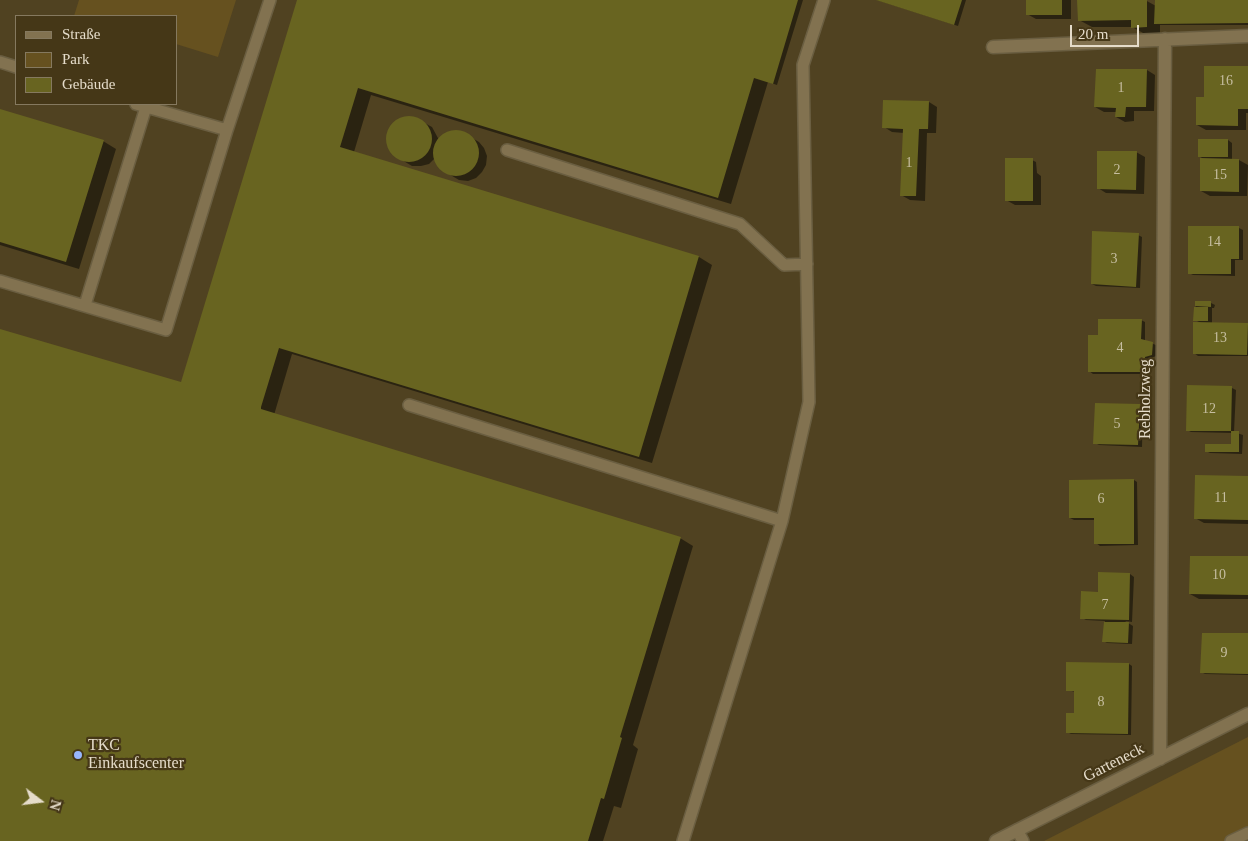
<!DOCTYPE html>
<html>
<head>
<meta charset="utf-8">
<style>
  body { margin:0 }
  #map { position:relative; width:1248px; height:841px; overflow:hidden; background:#504221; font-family:Georgia,serif }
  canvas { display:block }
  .legend { position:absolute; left:15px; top:15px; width:162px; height:90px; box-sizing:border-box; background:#453717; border:1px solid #85795f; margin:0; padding:6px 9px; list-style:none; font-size:15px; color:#e5dcca }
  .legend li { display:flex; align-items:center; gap:10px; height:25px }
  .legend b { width:25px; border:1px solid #85795f }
  .north { position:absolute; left:15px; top:776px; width:50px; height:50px; -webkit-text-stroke:4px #453717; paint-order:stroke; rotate:105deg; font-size:14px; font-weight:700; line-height:20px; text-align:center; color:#e5dcca }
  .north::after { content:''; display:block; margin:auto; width:18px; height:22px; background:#e5dcca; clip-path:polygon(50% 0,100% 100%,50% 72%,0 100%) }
  .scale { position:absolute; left:1070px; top:25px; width:69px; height:22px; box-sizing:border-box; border:2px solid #e5dcca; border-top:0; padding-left:6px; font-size:15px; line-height:18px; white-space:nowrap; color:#e5dcca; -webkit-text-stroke:4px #453717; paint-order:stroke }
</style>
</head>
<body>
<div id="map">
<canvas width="1248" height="841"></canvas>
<ul class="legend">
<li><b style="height:6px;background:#827250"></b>Straße</li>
<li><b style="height:14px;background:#66511f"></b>Park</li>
<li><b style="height:14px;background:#686420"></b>Gebäude</li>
</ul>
<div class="north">N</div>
<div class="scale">20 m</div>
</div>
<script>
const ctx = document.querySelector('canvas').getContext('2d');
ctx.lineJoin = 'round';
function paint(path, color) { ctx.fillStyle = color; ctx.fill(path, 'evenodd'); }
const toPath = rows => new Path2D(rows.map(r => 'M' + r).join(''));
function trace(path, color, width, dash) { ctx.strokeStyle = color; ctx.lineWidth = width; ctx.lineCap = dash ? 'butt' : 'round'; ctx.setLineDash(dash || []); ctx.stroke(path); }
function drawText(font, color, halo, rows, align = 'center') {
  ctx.font = font + ' Georgia,serif'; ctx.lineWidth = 4.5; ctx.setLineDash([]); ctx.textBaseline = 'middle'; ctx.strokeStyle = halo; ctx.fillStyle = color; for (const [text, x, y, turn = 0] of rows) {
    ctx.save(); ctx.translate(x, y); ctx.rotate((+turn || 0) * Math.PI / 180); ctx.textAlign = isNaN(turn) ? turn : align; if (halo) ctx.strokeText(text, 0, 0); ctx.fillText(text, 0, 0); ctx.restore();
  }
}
paint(toPath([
  [79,0,236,0,218,57,176,44,176,16,74,16],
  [1248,737,1248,841,1044,841]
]), '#66511f');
paint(toPath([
  [299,0,803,0,777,85,768,82,731,204,371,95,354,152,699,257,712,265,652,463,292,354,274,415,680,538,693,546,633,745,638,749,621,808,614,806,603,841,0,841,0,330,181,384],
  [877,0,966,0,958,26],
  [1027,0,1071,0,1071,19,1036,19,1027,14],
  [1079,0,1145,0,1156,6,1156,0,1248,0,1248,25,1160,25,1160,34,1145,34,1132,27,1092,27,1079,20],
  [1248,67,1248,113,1246,113,1246,130,1206,130,1197,125],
  [1147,70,1155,75,1154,111,1134,111,1134,121,1125,122,1116,117,1117,112,1104,112,1095,107],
  [929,102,937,107,936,133,927,133,925,201,910,200,901,195,904,133,892,132,884,127],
  [0,110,103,141,116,149,79,269,0,245],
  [406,117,415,118,432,127,439,140,445,134,453,132,462,132,479,142,484,148,487,156,486,165,482,172,476,178,468,181,459,180,442,170,437,164,435,158,429,164,421,166,412,166,395,156,390,150,387,142,388,133,392,126,398,120],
  [1228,140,1232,143,1232,160,1239,160,1248,165,1247,196,1210,196,1201,191,1205,160,1199,156],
  [1136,152,1145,157,1144,194,1106,193,1098,188],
  [1032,160,1036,162,1037,173,1041,176,1041,205,1015,205,1006,200],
  [1190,227,1239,228,1243,230,1243,260,1235,260,1235,276,1193,275,1189,273],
  [1138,235,1142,237,1140,288,1096,286,1092,284],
  [1196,302,1211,303,1215,305,1214,308,1212,308,1212,324,1248,325,1248,356,1198,356,1194,353,1201,323,1195,320],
  [1141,320,1145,322,1145,341,1156,345,1156,356,1149,359,1149,374,1093,374,1089,371,1099,337],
  [1188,387,1232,388,1236,390,1234,432,1243,435,1242,454,1210,453,1206,451,1232,445,1232,433,1191,432,1187,430],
  [1139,406,1143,408,1142,447,1099,445,1095,443],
  [1248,478,1248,524,1204,523,1195,518],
  [1134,480,1137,482,1138,545,1100,546,1096,543,1095,520,1074,520,1070,518],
  [1248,557,1248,599,1199,599,1190,594],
  [1130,574,1134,577,1132,622,1125,621,1133,626,1132,644,1107,643,1103,641,1105,621,1086,620,1082,618,1099,593],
  [1248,634,1248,675,1205,674,1201,672],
  [1129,664,1132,666,1131,735,1071,734,1067,732,1075,714,1076,692,1067,690]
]), '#0007');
paint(toPath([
  [297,0,798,0,773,84,754,78,718,198,358,88,340,147,699,256,639,457,279,348,261,407,261,409,681,537,620,737,622,738,604,799,601,798,588,841,0,841,0,329,181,382],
  [876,0,962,0,954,25],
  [1026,0,1062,0,1062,15,1026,15],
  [1077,0,1147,0,1147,27,1131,28,1131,20,1078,21],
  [1155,0,1248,0,1248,23,1154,24],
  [1204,66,1248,66,1248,109,1238,109,1238,126,1196,125,1196,97,1204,97],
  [1096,69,1147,69,1146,107,1126,107,1125,117,1115,117,1116,108,1094,107],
  [883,100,929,101,928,129,919,129,916,196,900,196,903,129,882,128],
  [0,109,104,140,66,262,0,242],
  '386 139a23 23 0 1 1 46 0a23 23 0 1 1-46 0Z',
  '433 153a23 23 0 1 1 46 0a23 23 0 1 1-46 0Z',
  [1198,139,1228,139,1228,157,1198,157],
  [1097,151,1137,151,1136,190,1097,189],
  [1005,158,1033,158,1033,201,1005,201],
  [1200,158,1239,159,1239,192,1200,191],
  [1188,226,1239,226,1239,259,1231,259,1231,274,1188,274],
  [1092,231,1139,233,1136,287,1091,284],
  [1195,301,1211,301,1211,307,1195,306],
  [1194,307,1208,307,1208,321,1193,321],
  [1098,319,1142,319,1141,339,1153,342,1152,355,1145,357,1145,372,1088,372,1088,335,1098,335],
  [1193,322,1248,323,1247,355,1193,354],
  [1187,385,1232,386,1231,431,1186,431],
  [1095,403,1140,404,1138,445,1093,444],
  [1231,431,1239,431,1239,452,1205,452,1205,444,1231,444],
  [1195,475,1248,476,1248,520,1194,519],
  [1134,479,1134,544,1094,544,1094,518,1069,518,1069,480],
  [1190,556,1248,556,1248,595,1189,594],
  [1098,572,1130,573,1129,620,1080,619,1081,591,1098,592],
  [1104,622,1129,622,1128,643,1102,642],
  [1202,633,1248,633,1248,674,1200,673],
  [1066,662,1129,663,1128,734,1066,733,1066,713,1074,713,1074,691,1066,691]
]), '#686420');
const service = toPath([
  [0,62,16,67],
  [227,130,270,0],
  [507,150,740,224,784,265,807,264],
  [0,281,166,330,227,130,136,104],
  [85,305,146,107],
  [409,405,782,521,809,402,803,65,824,0],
  [1017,830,1023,841],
  [683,841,782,521],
  [1231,841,1248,833]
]);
const minor = toPath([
  [993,47,1248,36],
  [1160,759,1165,39],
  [996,841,1248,714]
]);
trace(service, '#6a5e41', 14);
trace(minor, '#6a5e41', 15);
trace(service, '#827250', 11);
trace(minor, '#827250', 12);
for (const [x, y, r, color] of [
  [78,755,5,"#97b6fd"]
]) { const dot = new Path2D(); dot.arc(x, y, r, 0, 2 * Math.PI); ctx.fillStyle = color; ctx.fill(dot); trace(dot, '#453717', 2); }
drawText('14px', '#c6bea0', null, [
  ["16",1226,81],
  ["1",1121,88],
  ["1",909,163],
  ["2",1117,170],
  ["15",1220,175],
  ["14",1214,242],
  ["3",1114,259],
  ["13",1220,338],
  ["4",1120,348],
  ["12",1209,409],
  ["5",1117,424],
  ["11",1221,498],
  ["6",1101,499],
  ["10",1219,575],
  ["7",1105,605],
  ["9",1224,653],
  ["8",1101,702]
]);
drawText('16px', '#e5dcca', '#453717', [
  ["Rebholzweg",1146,399,-90],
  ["Garteneck",1114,763,-27]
]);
drawText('16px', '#e5dcca', '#453717', [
  ["TKC",88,746],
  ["Einkaufscenter",88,764]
], 'left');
</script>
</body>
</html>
